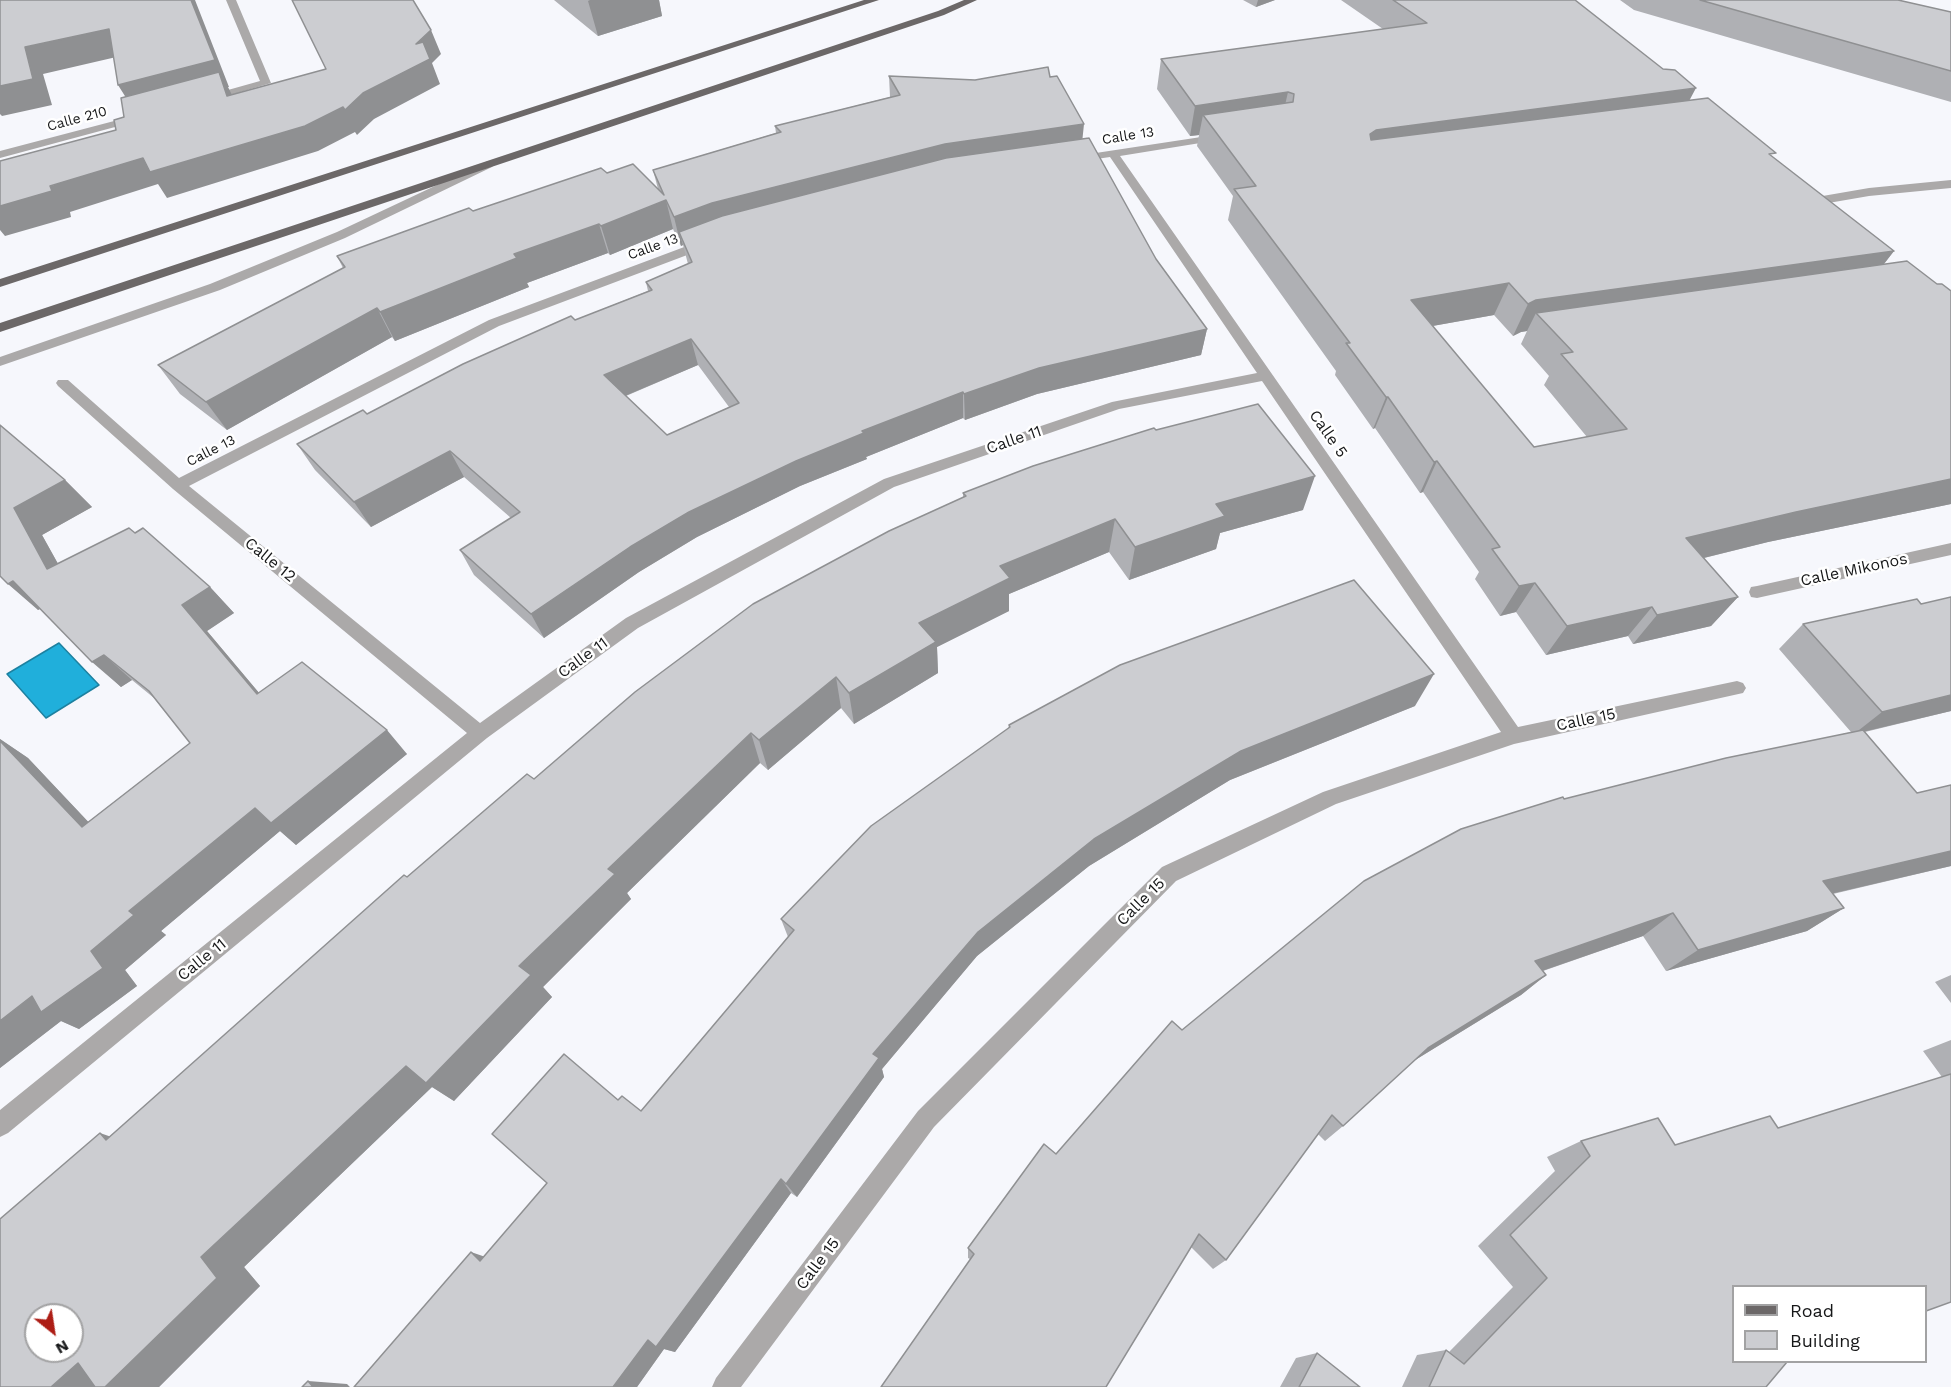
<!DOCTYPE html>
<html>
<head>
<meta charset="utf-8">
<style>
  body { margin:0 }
  #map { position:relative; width:1951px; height:1387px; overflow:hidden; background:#f6f7fc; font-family:"Work Sans",sans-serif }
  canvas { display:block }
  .legend { position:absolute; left:1732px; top:1285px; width:195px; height:78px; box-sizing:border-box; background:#fff; border:2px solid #a2a2a3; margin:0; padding:8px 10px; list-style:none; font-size:18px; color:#161718 }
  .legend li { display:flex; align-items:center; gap:12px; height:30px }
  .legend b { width:30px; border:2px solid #a2a2a3 }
  .north { position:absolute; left:24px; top:1303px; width:60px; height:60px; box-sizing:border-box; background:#fff; border:2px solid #a2a2a3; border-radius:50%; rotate:150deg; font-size:16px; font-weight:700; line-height:24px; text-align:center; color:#161718 }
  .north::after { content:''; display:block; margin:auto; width:21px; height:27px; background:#ad1d15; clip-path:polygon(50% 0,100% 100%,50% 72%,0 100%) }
</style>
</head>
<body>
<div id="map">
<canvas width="1951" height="1387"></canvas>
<ul class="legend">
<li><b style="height:8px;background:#6c6868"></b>Road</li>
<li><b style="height:16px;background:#cccdd1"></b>Building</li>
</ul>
<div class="north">N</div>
</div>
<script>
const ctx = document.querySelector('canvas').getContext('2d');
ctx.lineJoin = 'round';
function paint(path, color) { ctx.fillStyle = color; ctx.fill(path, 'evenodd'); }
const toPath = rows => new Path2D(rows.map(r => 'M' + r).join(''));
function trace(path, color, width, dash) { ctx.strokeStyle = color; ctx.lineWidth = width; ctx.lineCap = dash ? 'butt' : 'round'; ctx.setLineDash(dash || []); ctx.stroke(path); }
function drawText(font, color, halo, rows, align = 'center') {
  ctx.font = font + ' "Work Sans",sans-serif'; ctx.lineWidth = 5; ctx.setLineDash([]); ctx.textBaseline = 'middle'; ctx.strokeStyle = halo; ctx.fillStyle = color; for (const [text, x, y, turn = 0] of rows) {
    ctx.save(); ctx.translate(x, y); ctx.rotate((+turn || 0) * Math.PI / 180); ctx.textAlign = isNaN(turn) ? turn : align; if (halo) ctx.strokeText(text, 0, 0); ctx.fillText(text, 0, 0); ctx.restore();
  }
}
const water = toPath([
  [59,643,99,685,46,718,7,674,59,643]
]);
paint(water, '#20afdb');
trace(water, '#1d81a0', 1.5);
paint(toPath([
  [226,0,236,0,271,83,207,102,202,99,203,97,260,81,226,0],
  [137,115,141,116,141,120,0,158,0,151,137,115],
  [1221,134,1227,137,1225,139,1120,156,1518,727,1737,681,1743,683,1746,688,1743,693,1514,744,1336,804,1176,881,934,1127,741,1387,712,1387,716,1378,918,1111,1162,867,1323,792,1501,732,1262,381,1119,409,894,487,638,628,487,738,8,1133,0,1137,0,1110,467,733,173,489,58,386,56,383,58,380,68,380,179,478,489,320,703,240,711,240,713,243,711,246,499,326,189,486,480,723,626,618,884,479,1112,402,1257,373,1110,157,1076,162,1070,159,1076,156,1221,134],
  [488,161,494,165,492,167,345,238,220,290,0,366,0,357,210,284,337,232,488,161],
  [1951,180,1951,188,1869,196,1811,206,1805,202,1811,198,1869,188,1951,180],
  [1951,543,1951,555,1757,598,1751,597,1749,592,1751,587,1757,586,1951,543]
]), '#aba9a9');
paint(toPath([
  [864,0,879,0,0,287,0,279,864,0],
  [964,0,977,0,944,15,0,332,0,323,938,11,964,0]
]), '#6c6868');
paint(toPath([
  [554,0,659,0,662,16,598,36],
  [1243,0,1275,0,1256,7],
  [1341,0,1575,0,1690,100,1773,158,1894,251,1884,264,1937,284,1951,291,1951,504,1768,542,1704,558,1738,597,1711,626,1633,644,1628,636,1546,655,1516,612,1500,616,1475,579,1479,572,1423,492,1420,493,1375,428,1373,429,1335,375,1336,371,1228,220,1233,196,1197,146,1199,135,1190,136,1157,89,1161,59,1383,29],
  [1494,315,1513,336,1521,332,1527,331,1521,344,1549,376,1544,385,1587,437,1534,447,1432,326],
  [1620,0,1898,0,1951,12,1951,102,1634,10],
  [889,76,975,80,1050,77,1082,139,1156,259,1207,329,1201,355,1037,394,965,420,963,418,866,457,867,459,800,486,697,537,639,572,544,638,474,575,460,550,511,518,464,477,371,527,315,470,297,444,367,414,575,320,648,291,646,282,688,264,683,245,681,246,673,229,610,255,608,253,527,283,529,287,395,341,392,337,227,430,180,394,158,365,343,268,337,256,473,211,607,173,658,189,653,170,776,133,775,126,890,97],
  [698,365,729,407,667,435,626,396],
  [0,425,65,480,92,507,42,535,58,564,210,587,234,613,207,631,259,693,407,754,296,845,280,831,161,931,166,935,125,970,137,986,79,1029,61,1021,0,1068,0,739,28,758,88,822,190,743,154,698,132,680,121,687,40,609,38,610],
  [1156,430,1303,510,1220,533,1216,549,1129,580,1109,552,1009,594,1009,611,937,647,938,673,854,724,841,708,768,770,760,763,627,893,631,899,543,987,552,997,454,1101,432,1087,244,1267,260,1286,159,1387,0,1387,110,1136,407,877,534,779,963,497,963,493],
  [1803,624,1951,711,1865,732,1917,793,1951,785,1951,866,1833,894,1844,908,1807,931,1666,971,1643,936,1543,971,1546,975,1521,995,1412,1062,1343,1126,1325,1141,1318,1134,1226,1260,1213,1269,1191,1247,970,1259,968,1258,968,1248,1056,1154,1182,1030,1564,799,1851,732,1779,649],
  [1415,706,1230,780,1089,866,977,956,882,1069,884,1077,797,1197,791,1193,675,1352,664,1349,637,1387,354,1387,484,1257,618,1100,641,1111,788,937,781,919,1008,729,1009,725],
  [1951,975,1951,1003,1935,982],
  [1951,1040,1951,1302,1734,1287,1766,1387,1402,1387,1417,1355,1446,1350,1449,1352,1513,1287,1478,1246,1555,1171,1547,1157,1581,1141,1675,1145,1778,1128,1942,1077,1923,1051],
  [1317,1353,1360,1387,1280,1387,1296,1358]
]), '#afb0b4');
paint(toPath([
  [191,0,195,0,229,87,228,87,233,97,135,112,118,85],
  [590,0,659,0,662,16,598,36,588,1],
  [1258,0,1275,0,1256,7],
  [109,29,125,55,43,74,52,105,2,116,0,114,0,86,25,47],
  [431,30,441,54,432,63,440,84,374,119,357,135,355,132,318,151,167,198,158,184,70,212,71,217,5,236,0,230,0,206,416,44],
  [1696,88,1680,118,1361,165,1370,134,1376,130],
  [1288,92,1281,123,1203,115,1199,135,1190,136,1195,106],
  [1084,124,1081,153,679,232,683,245,681,246,674,217,712,203,945,144],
  [666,200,673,229,610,255,601,226],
  [599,224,608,253,527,283,529,287,395,341,380,312,514,254],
  [1894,251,1869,283,1536,313,1527,331,1521,332,1513,336,1528,304,1536,300],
  [1509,283,1494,315,1399,332,1411,300],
  [377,308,392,337,227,430,206,402],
  [1207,329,1201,355,1037,394,965,420,964,394,1039,368],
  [691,339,698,365,613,401,604,375],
  [963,392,963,418,866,457,867,459,800,486,697,537,639,572,544,638,531,614,630,547,689,512,796,461,862,431],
  [1386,397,1388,397,1375,428,1373,429],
  [450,451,464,477,371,527,354,502],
  [1437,461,1423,492,1420,493,1434,462],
  [1315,476,1303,510,1220,533,1216,549,1129,580,1135,547,1216,504],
  [1951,479,1951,504,1768,542,1663,568,1686,538,1796,512],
  [65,480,92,507,42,535,76,596,47,569,14,508],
  [1115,519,1109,552,1009,594,1009,611,937,647,938,673,854,724,849,693,919,623,1000,566],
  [13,581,43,607,38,610,8,584],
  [1535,583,1516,612,1500,616,1519,586],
  [210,587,234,613,207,631,281,719,257,694,182,605],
  [1738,597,1711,626,1633,644,1657,615],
  [1652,607,1628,636,1546,655,1567,626],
  [104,655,132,680,121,687,92,662],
  [1434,674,1415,706,1230,780,1089,866,977,956,882,1069,884,1077,797,1197,786,1184,873,1054,978,932,1094,839,1241,751],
  [836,677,841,708,768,770,759,740],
  [1951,695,1951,711,1854,734,1882,712],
  [387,730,407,754,296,845,280,831,161,931,166,935,125,970,137,986,79,1029,61,1021,0,1068,0,1021,91,951,129,911,255,808],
  [751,733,760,763,627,893,631,899,543,987,552,997,454,1101,432,1087,244,1267,260,1286,159,1387,51,1387,78,1363,201,1257,406,1066,519,966,608,869],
  [0,739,28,758,114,849,82,827,0,741],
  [1951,851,1951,866,1787,904,1823,881],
  [1844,908,1807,931,1666,971,1698,950],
  [1673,913,1643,936,1510,982,1535,961],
  [1546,975,1521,995,1407,1065,1428,1048],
  [100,1133,146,1149,106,1140],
  [781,1179,791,1193,675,1352,664,1349,637,1387,613,1387,648,1340],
  [471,1252,500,1262,480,1261],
  [308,1381,347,1384,350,1387,313,1387]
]), '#8f9092');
const building = toPath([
  [0,0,191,0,215,60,118,85,109,29,25,47,33,79,0,86,0,0],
  [292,0,413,0,431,30,416,44,423,42,430,59,363,93,345,110,343,107,305,126,150,172,143,158,50,186,52,191,0,206,0,161,116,130,114,120,124,117,121,98,219,72,227,96,326,69,292,0],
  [1393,0,1575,0,1663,69,1675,70,1696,88,1376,130,1370,134,1371,140,1708,98,1776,153,1769,154,1894,251,1536,300,1528,304,1509,283,1411,300,1534,447,1627,429,1561,354,1573,352,1536,313,1907,261,1937,284,1942,284,1951,291,1951,479,1796,512,1686,538,1738,597,1657,615,1652,607,1567,626,1535,583,1519,586,1492,549,1500,547,1437,461,1434,462,1388,397,1386,397,1346,343,1350,343,1234,189,1256,186,1203,115,1293,102,1294,94,1288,92,1195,106,1161,59,1427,23,1393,0],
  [1700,0,1898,0,1951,12,1951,71,1700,0],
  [1048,67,1050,77,1057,76,1084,124,945,144,712,203,674,217,666,200,601,226,599,224,514,254,517,258,380,312,377,308,206,402,158,365,345,267,337,256,469,208,473,211,601,168,607,173,633,164,664,195,653,170,781,132,775,126,900,95,889,76,975,80,1048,67],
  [1089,138,1156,259,1207,329,1039,368,964,394,963,392,862,431,864,433,796,461,689,512,630,547,531,614,460,550,520,512,450,451,354,502,297,444,363,410,367,414,463,364,571,316,575,320,652,290,646,282,692,262,679,232,722,216,946,158,1089,138],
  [691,339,739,403,667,435,604,375,691,339],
  [1258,404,1315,476,1216,504,1225,516,1135,547,1115,519,1000,566,1010,578,919,623,936,642,849,693,836,677,759,740,751,733,608,869,615,874,519,966,531,975,426,1083,406,1066,201,1257,217,1278,105,1387,95,1387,78,1363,51,1387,0,1387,0,1219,100,1133,106,1140,404,875,407,877,527,774,534,779,635,692,753,604,889,531,966,496,963,493,1033,466,1154,428,1156,430,1258,404],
  [36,1315,72,1315,72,1351,36,1351,36,1315],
  [0,425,65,480,14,508,47,569,129,528,135,533,143,528,210,587,182,605,257,694,302,662,387,730,271,823,255,808,129,911,134,915,91,951,103,968,41,1012,32,996,0,1021,0,741,82,827,190,743,149,691,104,655,92,662,13,581,8,584,0,576,0,425],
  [1354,580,1434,674,1241,751,1094,839,978,932,873,1054,879,1058,786,1184,781,1179,656,1347,648,1340,613,1387,354,1387,471,1252,480,1261,547,1183,492,1134,564,1054,618,1100,622,1096,641,1111,794,930,781,919,871,826,1010,727,1009,725,1120,665,1354,580],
  [1951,597,1951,695,1882,712,1803,624,1917,599,1921,604,1951,597],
  [1863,730,1917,793,1951,785,1951,851,1823,881,1844,908,1698,950,1673,913,1535,961,1546,975,1428,1048,1343,1126,1332,1115,1226,1260,1199,1234,1106,1387,881,1387,974,1254,968,1248,1044,1144,1056,1154,1172,1021,1182,1030,1364,881,1461,829,1563,797,1564,799,1726,758,1863,730],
  [1951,1074,1951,1302,1926,1311,1926,1287,1734,1287,1734,1362,1787,1362,1766,1387,1429,1387,1446,1350,1464,1364,1547,1278,1510,1235,1590,1156,1581,1141,1658,1118,1675,1145,1770,1116,1778,1128,1951,1074],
  [1317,1353,1360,1387,1299,1387,1317,1353],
  [308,1381,313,1387,302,1387,308,1381]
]);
paint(building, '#cccdd1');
trace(building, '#8f9092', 1.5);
drawText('14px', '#161718', '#fff', [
  ["Calle 210",77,119,-15],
  ["Calle 13",1128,136,-9],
  ["Calle 13",653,247,-20],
  ["Calle 13",211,451,-27]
]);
drawText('16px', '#161718', '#fff', [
  ["Calle 5",1328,434,55],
  ["Calle 11",1014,440,-19],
  ["Calle 12",270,560,39],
  ["Calle Mikonos",1854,570,-12],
  ["Calle 11",583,658,-36],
  ["Calle 15",1586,720,-12],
  ["Calle 15",1141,902,-45],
  ["Calle 11",202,960,-39],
  ["Calle 15",818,1264,-53]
]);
</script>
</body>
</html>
